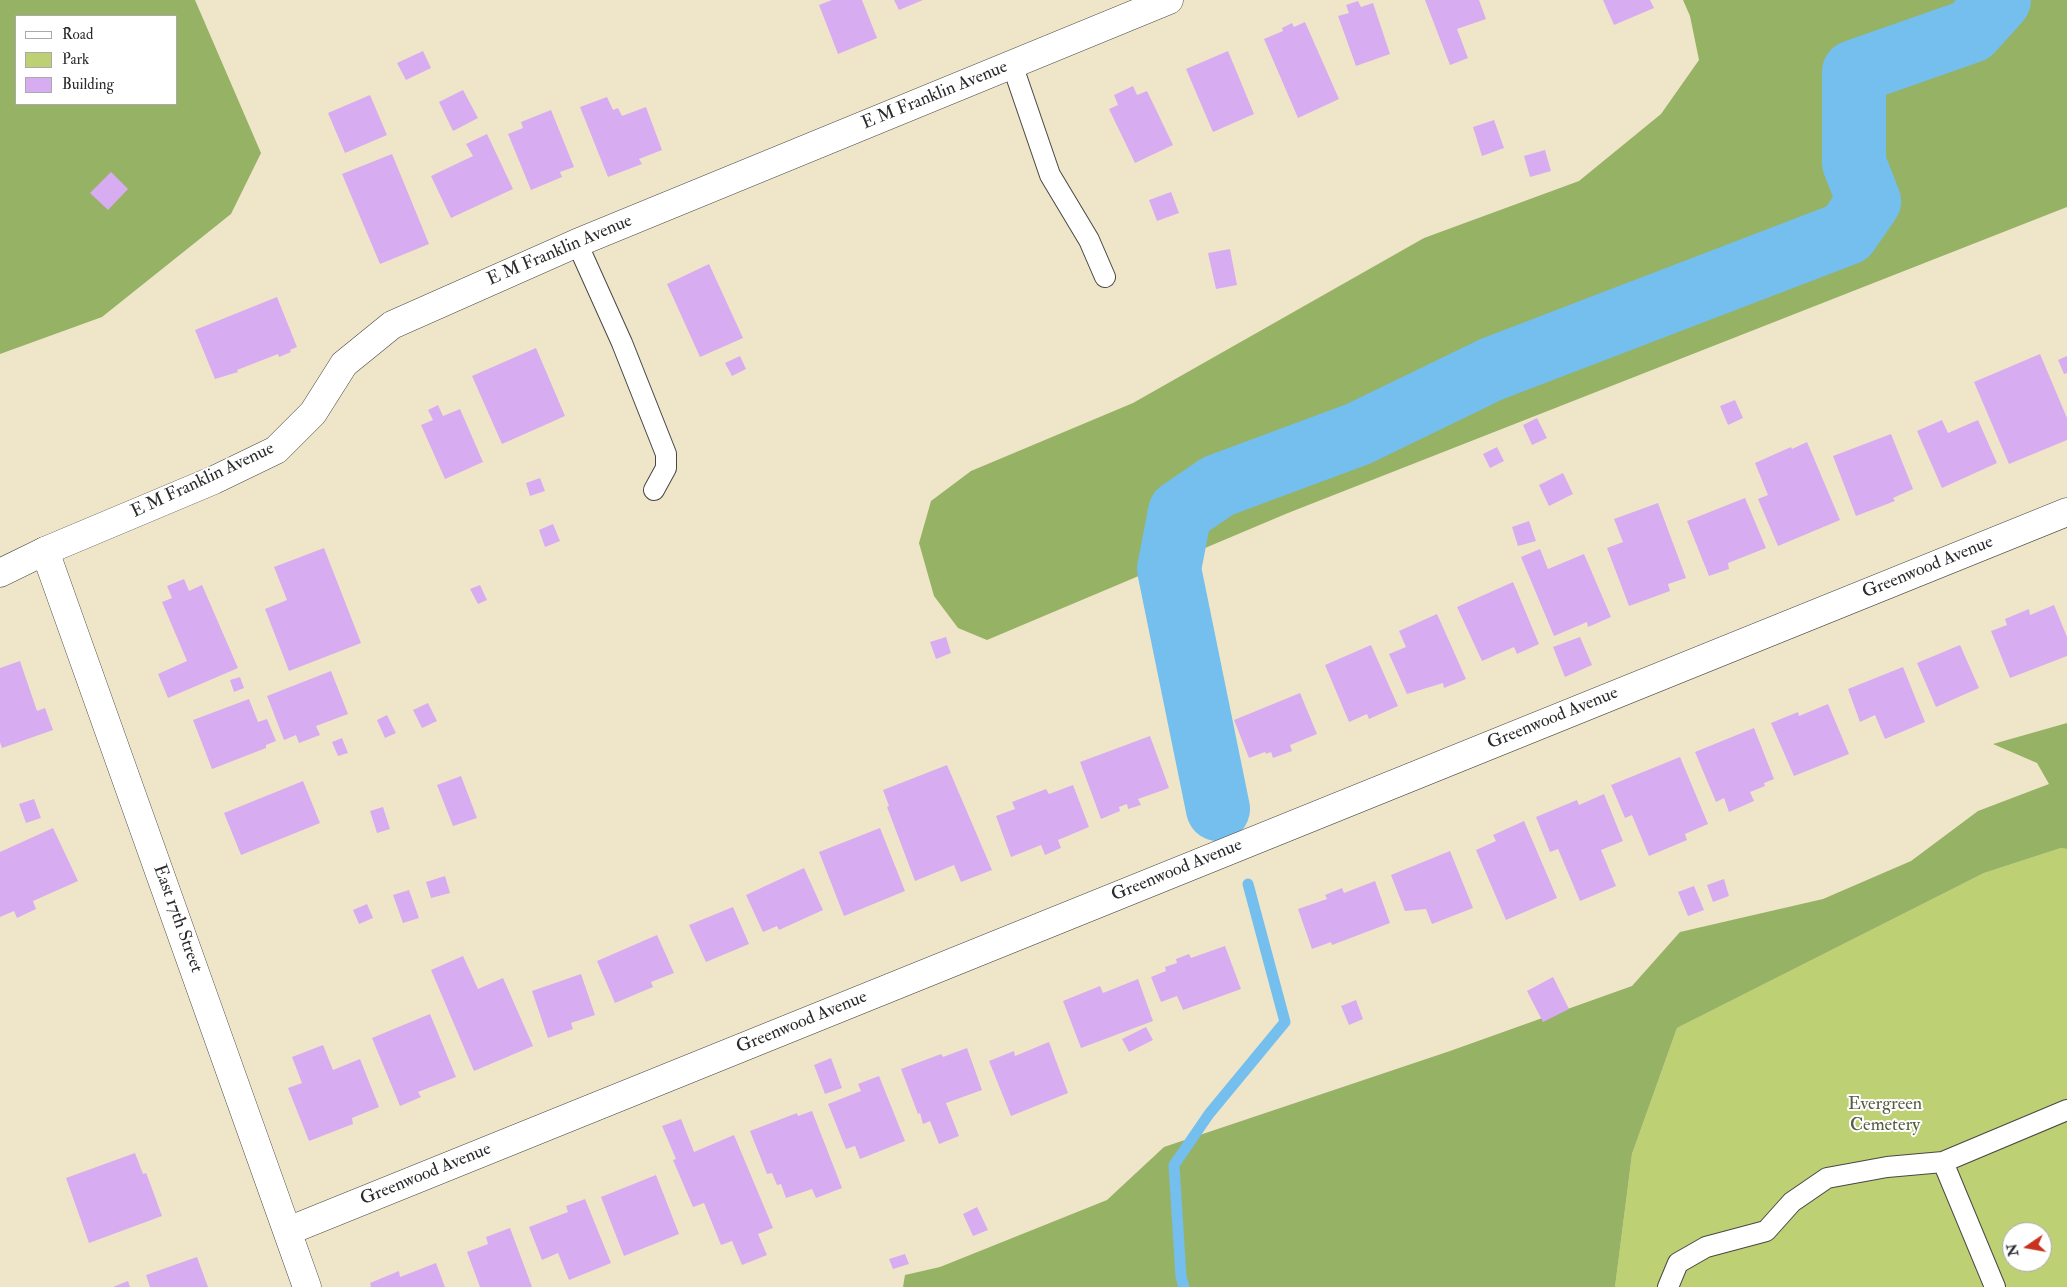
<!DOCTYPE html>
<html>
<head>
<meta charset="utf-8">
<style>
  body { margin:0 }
  #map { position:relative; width:2067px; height:1287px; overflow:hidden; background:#efe6c9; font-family:"IM FELL Double Pica",serif }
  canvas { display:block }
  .legend { position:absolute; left:15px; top:15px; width:162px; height:90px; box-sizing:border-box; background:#fff; border:1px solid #aaa; margin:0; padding:6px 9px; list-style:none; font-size:15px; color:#2b2b2b }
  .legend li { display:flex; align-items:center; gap:10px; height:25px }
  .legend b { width:25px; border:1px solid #aaa }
  .north { position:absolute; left:2002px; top:1222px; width:50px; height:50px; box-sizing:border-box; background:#fff; border:1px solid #aaa; border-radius:50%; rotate:258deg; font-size:14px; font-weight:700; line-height:20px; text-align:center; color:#2b2b2b }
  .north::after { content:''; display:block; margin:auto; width:18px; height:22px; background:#c8321e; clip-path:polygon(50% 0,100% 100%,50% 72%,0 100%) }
</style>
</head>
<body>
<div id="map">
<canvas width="2067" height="1287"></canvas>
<ul class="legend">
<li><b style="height:6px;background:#fff"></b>Road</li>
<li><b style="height:14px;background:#bdd073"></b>Park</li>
<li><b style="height:14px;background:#d8acf1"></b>Building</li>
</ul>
<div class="north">N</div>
</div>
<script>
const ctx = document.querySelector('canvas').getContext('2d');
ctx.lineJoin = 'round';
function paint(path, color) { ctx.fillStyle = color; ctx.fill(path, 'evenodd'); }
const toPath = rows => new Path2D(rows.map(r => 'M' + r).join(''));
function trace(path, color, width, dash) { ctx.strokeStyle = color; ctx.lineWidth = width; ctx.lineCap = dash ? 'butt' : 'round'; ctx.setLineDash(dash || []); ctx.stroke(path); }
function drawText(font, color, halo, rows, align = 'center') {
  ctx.font = font + ' "IM FELL Double Pica",serif'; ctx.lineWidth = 4; ctx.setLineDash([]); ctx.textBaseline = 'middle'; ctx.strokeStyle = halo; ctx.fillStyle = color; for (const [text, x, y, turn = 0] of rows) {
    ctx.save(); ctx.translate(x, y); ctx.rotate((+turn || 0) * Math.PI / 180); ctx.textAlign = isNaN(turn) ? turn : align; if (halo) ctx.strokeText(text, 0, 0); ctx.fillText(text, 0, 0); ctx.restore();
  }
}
paint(toPath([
  [2061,848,2067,849,2067,1287,1615,1287,1632,1154,1677,1028,1984,873],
  [2012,1232,2042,1232,2042,1262,2012,1262]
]), '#bdd073');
paint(toPath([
  [0,0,195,0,261,153,231,214,102,317,0,354],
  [16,16,176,16,176,104,16,104],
  [1683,0,2067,0,2067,207,1288,513,987,640,958,628,934,596,919,543,931,501,971,471,1133,403,1424,238,1579,181,1661,114,1699,60,1690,16],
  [2067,723,2067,849,2061,848,1984,873,1677,1028,1632,1154,1615,1287,903,1287,905,1275,940,1267,1107,1200,1164,1147,1450,1051,1632,986,1680,932,1823,899,1911,861,1978,811,2049,784,2037,763,1993,744]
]), '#96b265');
trace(toPath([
  [1184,1287,1181,1277,1174,1165,1209,1114,1285,1022,1248,884]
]), '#74bfed', 11);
trace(toPath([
  [1218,809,1169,569,1180,512,1218,486,1358,434,1492,369,1847,233,1869,201,1854,163,1854,72,1971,31,1999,0]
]), '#74bfed', 64);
paint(toPath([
  [832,0,862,0,877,38,838,54,819,5],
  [894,0,923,0,899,10],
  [1425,0,1479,0,1486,19,1457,29,1468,58,1450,65],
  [1603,0,1650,0,1654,8,1614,25],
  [1358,1,1361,7,1373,3,1390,54,1356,66,1338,16,1349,13,1346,5],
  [1305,22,1339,99,1298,118,1264,39,1283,31,1282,28,1292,23,1294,27],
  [423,51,431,68,406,80,397,63],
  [1228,51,1254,114,1213,132,1186,69],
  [1133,86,1137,95,1147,91,1173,145,1135,163,1109,109,1118,105,1114,95],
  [463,90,478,118,453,131,439,102],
  [370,95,387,135,345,153,328,113],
  [607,97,613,110,618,108,622,116,646,107,662,150,639,159,642,164,608,177,580,107],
  [551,110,574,167,560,172,562,177,531,190,508,134,523,128,521,122],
  [1494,120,1504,148,1482,156,1473,127],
  [487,134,513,189,451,218,431,176,473,156,466,144],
  [1545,150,1551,171,1530,177,1524,156],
  [392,154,429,244,380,264,342,174],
  [111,172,128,189,108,210,90,193],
  [1171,192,1179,213,1157,221,1149,200],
  [1230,249,1237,285,1216,289,1208,253],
  [709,264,743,338,700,357,667,284],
  [277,297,297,347,290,350,291,352,279,357,278,354,237,370,238,372,215,379,195,330],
  [536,348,565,416,502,444,472,376],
  [2040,354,2067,418,2067,440,2009,464,1974,382],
  [740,356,746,369,732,376,725,363],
  [2067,356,2067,373,2064,374,2058,360],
  [1735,400,1743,418,1728,425,1720,406],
  [438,405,443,416,460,409,483,462,445,479,421,425,433,420,428,410],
  [1537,418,1547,438,1532,445,1523,425],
  [1942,420,1948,433,1978,420,1997,463,1942,488,1917,431],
  [1891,434,1913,489,1893,498,1895,501,1856,516,1833,456],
  [1807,442,1840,520,1778,546,1758,499,1768,495,1755,463,1791,447,1792,449],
  [1497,447,1504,461,1490,468,1483,454],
  [1563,473,1573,494,1549,506,1539,485],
  [540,478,545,491,530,496,526,483],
  [1745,498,1766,548,1728,563,1729,569,1709,576,1687,521],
  [1658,503,1686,578,1668,584,1670,591,1629,606,1607,548,1623,542,1614,519],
  [1529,521,1536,541,1518,546,1512,527],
  [553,524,560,541,545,547,539,530],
  [324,548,361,643,289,671,265,609,287,600,274,567],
  [1540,549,1548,569,1584,554,1611,617,1588,627,1587,622,1554,636,1521,557],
  [184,579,189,591,202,585,238,668,168,698,158,674,187,661,162,602,172,598,167,586],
  [1513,582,1539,644,1517,654,1514,647,1482,661,1457,607],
  [480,585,487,600,478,604,470,589],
  [2054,605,2067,637,2067,656,2010,678,1991,631,2007,625,2005,619,2029,609,2030,615],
  [1437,614,1466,679,1444,688,1443,683,1407,694,1389,654,1406,647,1399,631],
  [946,637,951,653,936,659,930,642],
  [1580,637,1592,665,1565,677,1553,647],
  [1371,645,1398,706,1369,719,1367,714,1349,722,1325,665],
  [1960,645,1979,688,1936,707,1917,663],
  [20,661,37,711,45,708,53,730,2,748,0,742,0,668],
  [1903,667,1925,722,1885,739,1875,715,1860,722,1848,689],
  [331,671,348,714,316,726,320,735,299,743,296,735,284,740,267,696],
  [240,677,244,688,234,692,230,680],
  [1300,693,1317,734,1290,745,1292,751,1273,758,1271,752,1266,754,1265,752,1249,758,1234,720],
  [249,699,258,722,267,719,276,741,266,745,266,748,212,769,193,720],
  [428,703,437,721,422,728,413,710],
  [1828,704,1849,754,1794,776,1771,723,1798,712,1799,716],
  [387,715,396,733,385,738,377,720],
  [1754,728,1774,779,1764,783,1765,786,1750,792,1754,801,1729,812,1724,798,1716,802,1695,752],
  [1150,736,1169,788,1138,799,1141,805,1128,809,1127,804,1119,807,1120,811,1101,819,1080,762],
  [342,738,348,753,338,756,332,742],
  [1680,757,1708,824,1685,834,1687,840,1649,856,1632,815,1625,818,1611,785],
  [947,765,992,870,961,882,954,865,915,881,887,807,889,806,883,790],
  [461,776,477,818,453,826,437,785],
  [303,781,320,823,241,855,224,813],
  [1073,785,1089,827,1058,840,1061,848,1045,855,1041,845,1011,857,996,816,1015,809,1012,802,1046,789,1049,794],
  [1604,794,1623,841,1601,850,1616,886,1580,901,1558,849,1550,852,1536,817,1577,800,1579,805],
  [34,799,41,818,26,823,19,804],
  [383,807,390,829,377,833,370,811],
  [1524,821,1557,898,1506,920,1476,850,1496,841,1493,835],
  [53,828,78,881,33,901,36,909,17,918,14,911,0,917,0,852],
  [880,828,905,891,844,916,819,852],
  [1450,851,1473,908,1432,924,1426,909,1405,911,1391,875],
  [804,868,823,910,779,930,777,926,763,932,746,895],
  [445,876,450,893,431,898,426,882],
  [1724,879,1729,896,1713,902,1707,885],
  [1375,881,1390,923,1332,945,1331,942,1312,949,1298,909,1327,899,1325,895,1342,888,1344,893],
  [1694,886,1704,910,1688,916,1678,892],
  [409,890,419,918,403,923,393,895],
  [367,904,373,918,359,924,353,910],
  [733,907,749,944,706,962,689,925],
  [657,935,674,973,651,982,653,987,615,1003,597,961],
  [1225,946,1241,989,1183,1010,1177,996,1161,1002,1151,977,1166,971,1165,967,1177,963,1176,959,1189,954,1191,958],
  [463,956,478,989,503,978,533,1046,474,1071,431,970],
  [581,974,595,1015,571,1023,573,1029,548,1038,532,991],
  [1553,977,1569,1009,1543,1022,1527,991],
  [1138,979,1153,1021,1081,1048,1063,1001,1100,986,1103,993],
  [1356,1000,1363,1019,1349,1025,1341,1006],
  [430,1014,456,1077,418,1092,421,1097,400,1106,372,1038],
  [1146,1027,1153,1040,1129,1052,1122,1039],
  [1049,1042,1068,1093,1011,1116,989,1061,1014,1051,1015,1056],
  [323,1045,333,1070,360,1059,379,1107,352,1118,353,1124,309,1141,288,1088,302,1083,292,1057],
  [967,1048,982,1090,946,1103,959,1136,939,1144,930,1121,923,1124,920,1113,918,1114,901,1069,941,1054,943,1057],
  [831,1058,842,1088,825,1094,814,1065],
  [879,1076,905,1141,860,1159,855,1146,846,1149,828,1104,861,1091,858,1084],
  [812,1111,842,1188,816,1198,812,1189,786,1198,781,1184,777,1185,772,1173,767,1174,750,1131,797,1113,798,1116],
  [681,1119,694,1152,734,1135,773,1228,758,1234,767,1255,742,1265,732,1241,721,1245,704,1203,693,1207,673,1160,676,1159,662,1126],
  [135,1153,143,1174,146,1173,147,1175,162,1216,89,1243,66,1178],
  [656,1175,679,1234,624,1256,601,1197],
  [585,1199,611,1263,569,1280,558,1253,542,1260,529,1227,568,1212,566,1206],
  [977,1207,988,1230,973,1236,963,1214],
  [510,1228,532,1287,480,1287,467,1252,488,1244,486,1237],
  [905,1254,909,1264,893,1269,889,1259],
  [197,1257,208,1287,150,1287,146,1275],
  [436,1263,445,1287,371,1287,370,1283,399,1271,400,1277],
  [128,1281,130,1287,113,1287]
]), '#d8acf1');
const lane = toPath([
  [1012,64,1050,175,1089,240,1105,277],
  [577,243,622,343,666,454,666,468,654,490],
  [1668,1287,1678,1263,1706,1247,1766,1231,1792,1202,1827,1178,1887,1167,1943,1162],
  [1995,1287,1943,1162,2067,1110]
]);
const street = toPath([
  [45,551,307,1287],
  [288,1231,2067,512]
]);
const secondary = toPath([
  [0,573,45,551,214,480,276,450,313,413,344,364,392,325,577,243,1169,0]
]);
trace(lane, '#484743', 22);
trace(street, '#484743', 29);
trace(secondary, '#484743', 29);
trace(lane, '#fff', 20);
trace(street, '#fff', 28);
trace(secondary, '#fff', 28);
drawText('18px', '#2b2b2b', '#fff', [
  ["E M Franklin Avenue",935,96,-22],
  ["E M Franklin Avenue",560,251,-23],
  ["E M Franklin Avenue",203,481,-25],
  ["Greenwood Avenue",1928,568,-22],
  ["Greenwood Avenue",1553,719,-22],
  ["Greenwood Avenue",1177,871,-22],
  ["East 17th Street",177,919,70],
  ["Greenwood Avenue",802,1023,-22],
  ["Greenwood Avenue",426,1175,-22]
]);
drawText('18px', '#575d41', '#fff', [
  ["Evergreen",1885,1105],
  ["Cemetery",1885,1126]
]);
</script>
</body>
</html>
